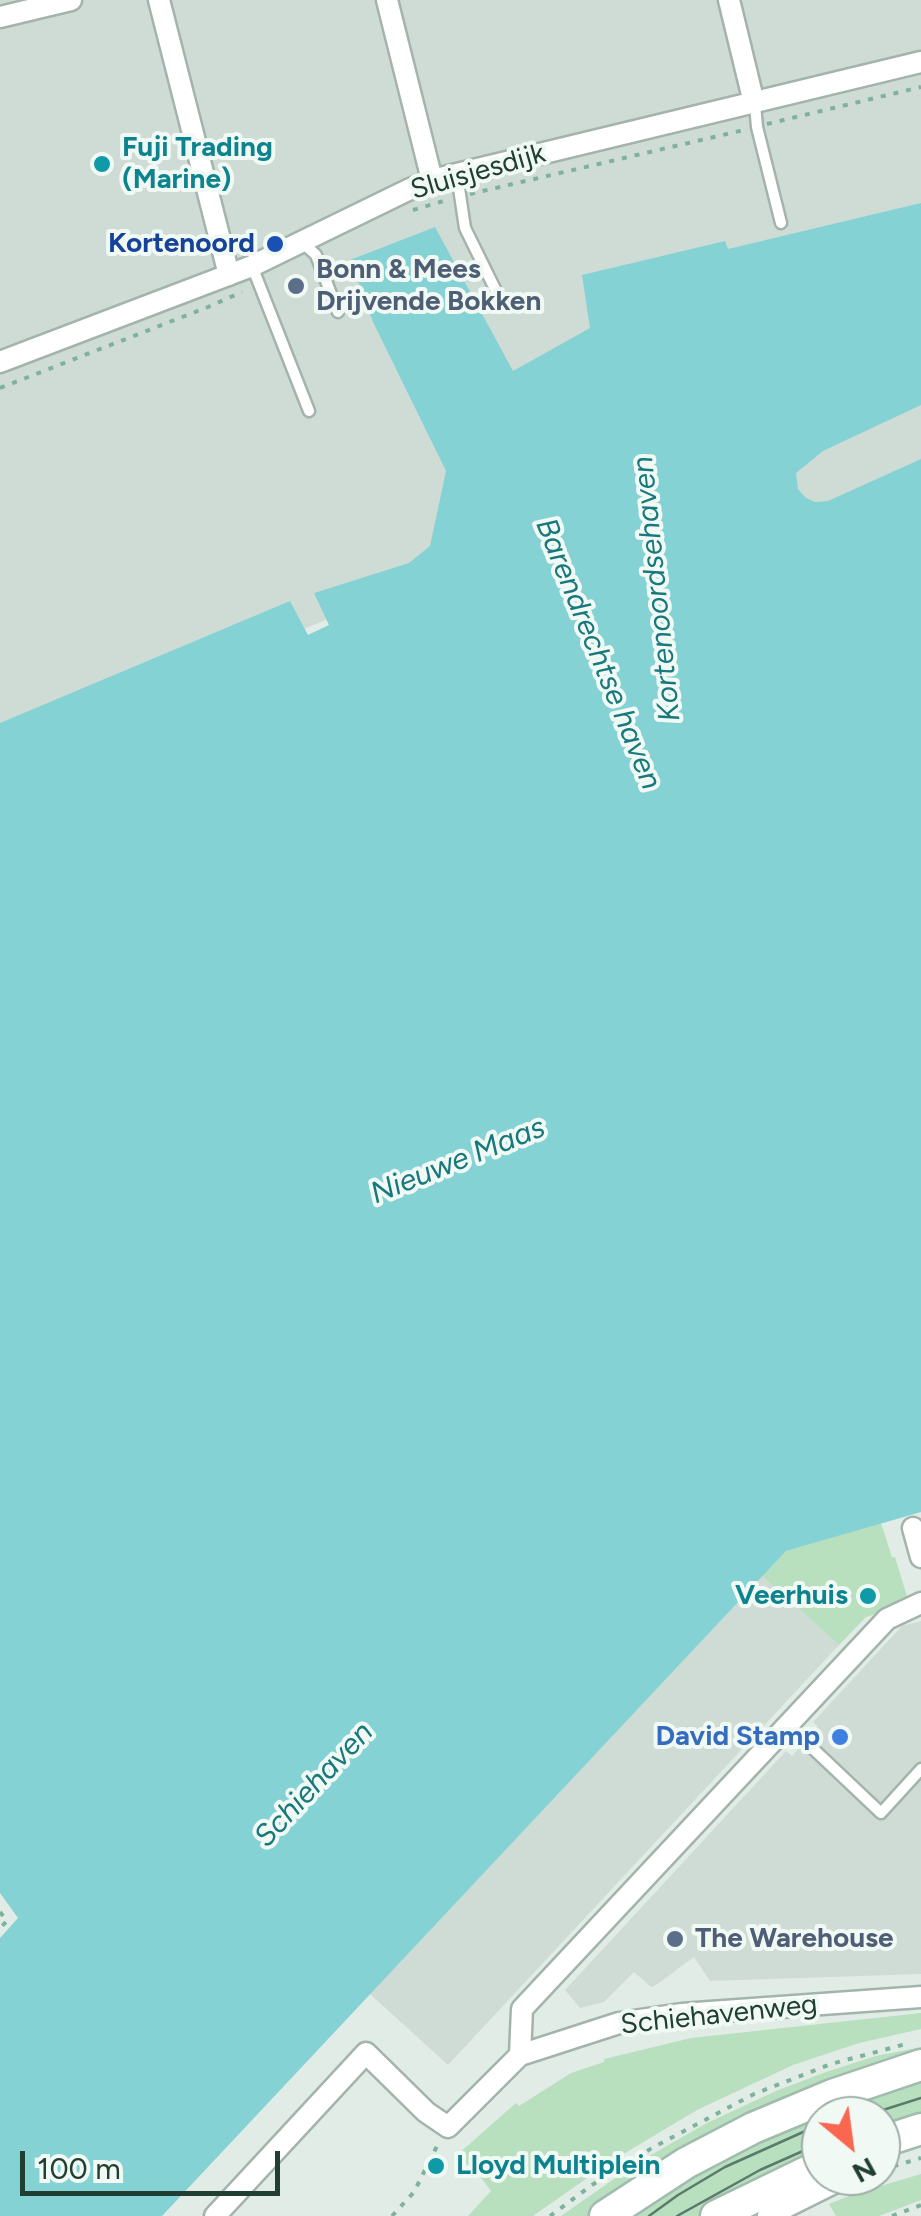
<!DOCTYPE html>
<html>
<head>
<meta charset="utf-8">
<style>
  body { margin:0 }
  #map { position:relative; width:921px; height:2216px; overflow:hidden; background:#e1ece6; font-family:Figtree,sans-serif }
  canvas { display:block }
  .north { position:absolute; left:801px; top:2096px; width:100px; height:100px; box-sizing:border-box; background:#f1f9f4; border:2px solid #9daea6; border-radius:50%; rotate:151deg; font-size:28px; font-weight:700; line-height:40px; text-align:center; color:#203e32 }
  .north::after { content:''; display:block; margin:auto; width:35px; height:45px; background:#fa6751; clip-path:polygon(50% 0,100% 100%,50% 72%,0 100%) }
  .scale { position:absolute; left:20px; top:2151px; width:260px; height:45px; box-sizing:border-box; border:5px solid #203e32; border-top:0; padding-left:12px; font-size:30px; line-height:35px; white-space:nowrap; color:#203e32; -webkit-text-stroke:8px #f1f9f4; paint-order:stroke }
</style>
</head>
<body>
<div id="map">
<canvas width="921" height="2216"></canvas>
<div class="north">N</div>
<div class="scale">100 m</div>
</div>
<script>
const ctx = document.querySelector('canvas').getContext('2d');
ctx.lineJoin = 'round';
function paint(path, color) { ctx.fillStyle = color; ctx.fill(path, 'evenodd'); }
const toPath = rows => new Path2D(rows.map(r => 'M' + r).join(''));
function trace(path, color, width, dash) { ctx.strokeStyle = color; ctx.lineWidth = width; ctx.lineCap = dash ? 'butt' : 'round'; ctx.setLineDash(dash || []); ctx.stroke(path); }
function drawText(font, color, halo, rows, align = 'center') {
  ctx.font = font + ' Figtree,sans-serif'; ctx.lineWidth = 8; ctx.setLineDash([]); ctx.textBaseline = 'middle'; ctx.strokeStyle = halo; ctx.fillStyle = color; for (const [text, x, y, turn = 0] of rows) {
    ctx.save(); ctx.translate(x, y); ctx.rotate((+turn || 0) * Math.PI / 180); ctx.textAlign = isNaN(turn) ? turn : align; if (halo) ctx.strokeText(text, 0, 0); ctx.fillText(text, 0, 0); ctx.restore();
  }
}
paint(toPath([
  [0,0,921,0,921,486,443,571,0,756],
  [762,1576,839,1645,448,2065,370,1994],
  [921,1621,921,1974,710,1981,694,1957,656,1985,651,1987,634,1972,604,2002,580,2008,565,1990,786,1751,792,1756,805,1741,818,1727,813,1722,902,1626]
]), '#cfdcd5');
paint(toPath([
  [881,1523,892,1557,895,1557,909,1603,866,1617,839,1645,762,1576,786,1551],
  [921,2013,921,2029,859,2043,793,2065,697,2110,610,2162,533,2216,468,2216,491,2191,480,2176,457,2155,516,2103,519,2106,571,2073,604,2062,604,2059,691,2038],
  [921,2047,921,2059,593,2216,561,2216,637,2163,707,2123,776,2091,826,2072,876,2056],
  [921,2072,921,2122,881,2135,881,2116,821,2116,821,2158,705,2216,617,2216,691,2168],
  [921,2174,921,2200,879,2216,836,2216,829,2204,854,2194]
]), '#b8dfbe');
paint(toPath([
  [921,203,921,405,823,451,796,473,798,489,806,498,815,502,828,501,921,459,921,1512,786,1551,162,2216,0,2216,0,1938,18,1918,0,1893,0,723,290,601,308,635,329,625,314,593,409,563,430,546,446,471,373,322,350,260,435,227,513,371,590,328,582,275,725,241,728,249]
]), '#85d2d5');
const lane = toPath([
  [755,104,757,127,781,223],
  [457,175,465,228,497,293],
  [303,243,316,255,338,312],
  [252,266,309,411],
  [788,1725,881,1813,921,1769]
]);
const street = toPath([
  [159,0,229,275],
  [387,0,432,180],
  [729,0,754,103],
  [0,17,71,0],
  [0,362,252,266,410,189,432,180,921,62],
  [913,1528,921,1557],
  [520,2055,619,2023,682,2014,921,1997],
  [215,2216,366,2053,426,2112,448,2127,520,2055,522,2009,887,1619,921,1603],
  [768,2216,834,2183,838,2176]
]);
const secondary = toPath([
  [881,2142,921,2129],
  [605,2216,686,2163,753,2128,832,2095,921,2065],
  [716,2216,821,2165]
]);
trace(lane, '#a3b4ac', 15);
trace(street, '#a3b4ac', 25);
trace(secondary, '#a1bcaf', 35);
trace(toPath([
  [767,124,921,87],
  [470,194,744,130],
  [413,210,447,200],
  [0,388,208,307,242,292],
  [0,1912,7,1921,0,1928],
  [881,2170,921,2158],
  [392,2216,414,2192,438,2144],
  [550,2216,592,2185,652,2148,754,2094,831,2064,906,2044],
  [892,2216,921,2205]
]), '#7fb29c', 4, [5, 8]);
trace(lane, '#fff', 10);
trace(street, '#fff', 20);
trace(secondary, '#fff', 30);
trace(toPath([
  [864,2116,921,2098],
  [649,2216,678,2195,725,2167,821,2124],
  [677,2216,760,2170,821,2143]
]), '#5a7a6e', 2.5);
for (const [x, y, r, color] of [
  [102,164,10,"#0f9aa8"],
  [275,244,10,"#1a4fb4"],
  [296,286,10,"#5c6f8a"],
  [868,1596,10,"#0f9aa8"],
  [840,1737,10,"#3f7fe0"],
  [675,1939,10,"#5c6f8a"],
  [436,2166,10,"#0f9aa8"]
]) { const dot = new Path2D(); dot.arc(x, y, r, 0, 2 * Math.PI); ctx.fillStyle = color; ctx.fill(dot); trace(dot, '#f1f9f4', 4); }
drawText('bold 28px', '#0d838f', '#f1f9f4', [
  ["Fuji Trading",122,148],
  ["(Marine)",122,180],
  ["Veerhuis",848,1596,"right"],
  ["Lloyd Multiplein",456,2166]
], 'left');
drawText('28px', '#203e32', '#f1f9f4', [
  ["Sluisjesdijk",478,172,-16],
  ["Schiehavenweg",719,2015,-6]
]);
drawText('bold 28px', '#164399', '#f1f9f4', [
  ["Kortenoord",255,244]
], 'right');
drawText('bold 28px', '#4e5e75', '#f1f9f4', [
  ["Bonn & Mees",316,270],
  ["Drijvende Bokken",316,302],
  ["The Warehouse",695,1939]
], 'left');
drawText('bold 28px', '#366cbe', '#f1f9f4', [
  ["David Stamp",820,1737]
], 'right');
drawText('italic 30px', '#17787d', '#f1f9f4', [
  ["Kortenoordsehaven",657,589,-96],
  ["Barendrechtse haven",598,654,68],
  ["Nieuwe Maas",458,1161,-22],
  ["Schiehaven",314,1785,-47]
]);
</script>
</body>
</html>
